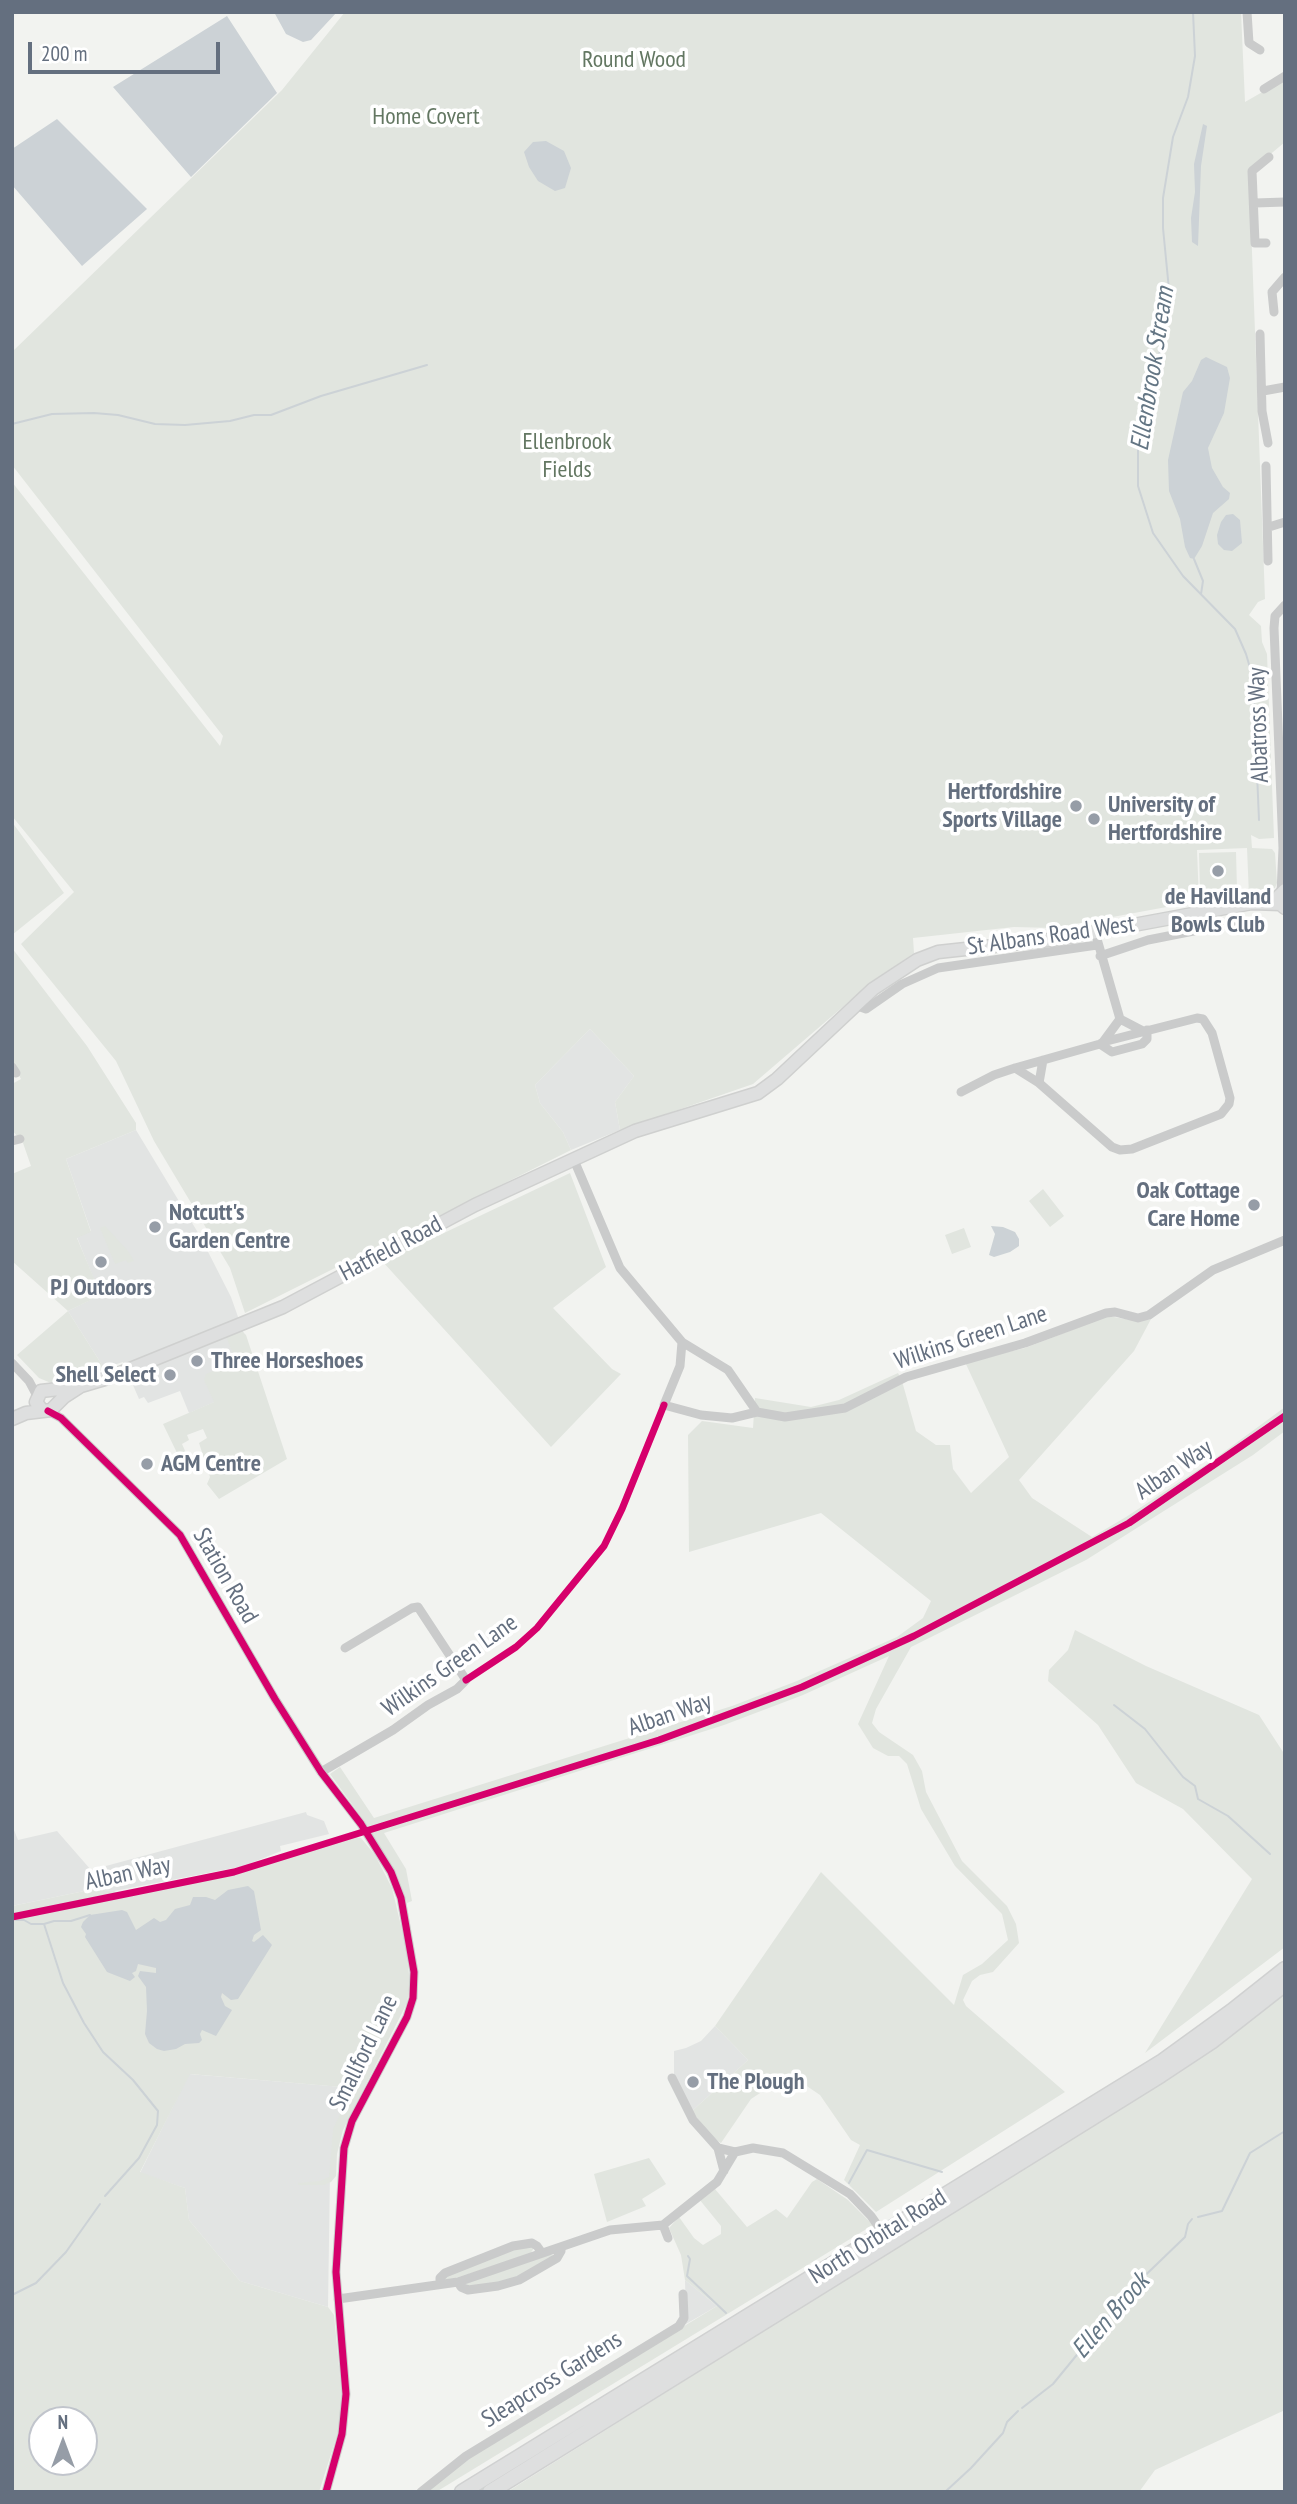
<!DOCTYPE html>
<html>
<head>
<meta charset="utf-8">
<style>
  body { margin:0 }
  #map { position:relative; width:1297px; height:2504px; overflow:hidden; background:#f2f3f0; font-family:"PT Sans Narrow",sans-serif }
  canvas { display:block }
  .frame { position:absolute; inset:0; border:14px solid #646f7f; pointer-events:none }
  .north { position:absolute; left:28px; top:2406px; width:70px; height:70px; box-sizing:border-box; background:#fff; border:2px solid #c1c5cc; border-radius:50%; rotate:0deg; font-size:19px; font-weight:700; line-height:28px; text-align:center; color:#646f7f }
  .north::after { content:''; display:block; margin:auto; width:24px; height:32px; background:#969da7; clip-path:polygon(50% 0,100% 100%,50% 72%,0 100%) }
  .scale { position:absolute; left:28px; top:42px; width:192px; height:32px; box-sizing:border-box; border:4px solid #646f7f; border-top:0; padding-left:9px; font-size:21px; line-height:24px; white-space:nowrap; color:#646f7f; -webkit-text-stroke:5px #fff; paint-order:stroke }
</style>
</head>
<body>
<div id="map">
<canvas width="1297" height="2504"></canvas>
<div class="frame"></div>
<div class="north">N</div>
<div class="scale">200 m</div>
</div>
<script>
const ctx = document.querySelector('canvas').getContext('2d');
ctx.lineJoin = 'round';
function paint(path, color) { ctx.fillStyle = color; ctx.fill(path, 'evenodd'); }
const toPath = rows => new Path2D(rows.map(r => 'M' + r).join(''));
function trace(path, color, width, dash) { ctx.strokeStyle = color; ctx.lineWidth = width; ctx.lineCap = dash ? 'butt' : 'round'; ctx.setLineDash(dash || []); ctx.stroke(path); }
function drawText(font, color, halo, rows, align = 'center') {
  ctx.font = font + ' "PT Sans Narrow",sans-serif'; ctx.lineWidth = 7; ctx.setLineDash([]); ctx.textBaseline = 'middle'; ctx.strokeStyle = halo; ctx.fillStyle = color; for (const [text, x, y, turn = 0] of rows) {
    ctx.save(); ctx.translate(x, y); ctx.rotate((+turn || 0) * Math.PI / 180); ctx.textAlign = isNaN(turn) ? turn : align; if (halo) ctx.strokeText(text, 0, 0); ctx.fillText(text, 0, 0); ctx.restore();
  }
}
paint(toPath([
  [590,1029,634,1076,615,1102,620,1130,571,1150,563,1132,540,1103,535,1085],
  [136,1130,200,1236,231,1297,261,1382,189,1413,180,1391,148,1403,144,1397,139,1399,123,1362,104,1368,68,1311,100,1295,77,1237,91,1231,66,1159],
  [306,1812,307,1815,324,1821,329,1834,280,1846,281,1851,244,1866,114,1891,94,1889,12,1906,12,1825,18,1840,57,1831,91,1870],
  [715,2026,748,2060,692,2111,674,2079,674,2051,686,2048,701,2041],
  [189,2074,354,2088,330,2173,328,2307,240,2281,189,2220,185,2188,140,2173],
  [685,2280,717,2306,686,2324]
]), '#e2e4e3');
paint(toPath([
  [345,12,1241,12,1245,102,1285,79,1285,142,1249,172,1265,599,1258,602,1249,615,1261,626,1262,642,1267,654,1274,838,1259,839,1251,835,1252,848,1272,849,1275,853,1277,883,1275,888,1249,896,1247,848,1197,850,1199,901,1053,928,1014,927,913,938,914,953,873,981,753,1084,620,1130,615,1102,634,1076,590,1029,535,1085,540,1103,563,1132,571,1150,245,1313,230,1268,154,1141,116,1061,21,944,74,892,12,816,12,482,220,746,223,736,12,465,12,352,282,90],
  [12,822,64,893,12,935],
  [1236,852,1237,889,1200,890,1199,853],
  [12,948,87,1046,136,1123,136,1130,66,1159,91,1232,77,1238,101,1295,68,1311,104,1368,100,1371,65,1382,51,1383,39,1378,17,1355,68,1311,12,1261,12,1174,31,1166,23,1143,12,1130,12,1084,21,1079,12,1063],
  [570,1173,606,1267,553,1308,612,1369,621,1374,551,1447,383,1262],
  [1043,1189,1064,1216,1050,1227,1029,1201],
  [105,1226,128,1251,134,1261,128,1263,126,1260,115,1264,100,1228],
  [964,1228,971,1247,952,1254,945,1235],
  [1108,1316,1137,1321,1151,1319,1134,1351,1019,1480,1032,1498,1092,1537,1126,1517,1213,1460,1285,1407,1285,1431,1253,1455,1086,1560,911,1647,876,1709,872,1723,879,1732,913,1755,922,1771,926,1792,962,1861,1007,1906,1016,1924,1019,1943,993,1972,980,1975,972,1981,963,2000,966,2006,1065,2092,876,2212,844,2180,860,2145,851,2140,820,2095,789,2074,751,2099,721,2143,712,2138,692,2111,748,2060,715,2026,821,1872,954,2005,963,1975,982,1964,1008,1940,1002,1914,955,1866,921,1809,907,1764,899,1756,888,1756,873,1748,858,1724,889,1656,803,1695,724,1725,384,1833,406,1869,412,1901,407,1903,392,1865,374,1839,367,1825,330,1774,340,1767,374,1818,732,1706,797,1681,897,1637,923,1618,931,1601,821,1513,689,1552,688,1435,702,1421,753,1428,755,1398,811,1407,839,1400,898,1373,902,1381,916,1431,936,1445,950,1445,953,1469,971,1493,1009,1457,965,1362,1025,1348],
  [241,1330,246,1335,287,1459,219,1499,207,1484,210,1477,199,1443,207,1438,203,1429,187,1435,189,1440,182,1444,186,1453,184,1462,178,1455,163,1424,214,1402,204,1380,206,1374,215,1370,217,1366,235,1359,226,1336],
  [1075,1630,1146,1666,1259,1715,1285,1755,1285,1947,1145,2053,1252,1879,1183,1809,1136,1783,1098,1725,1048,1681,1049,1670,1068,1650],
  [354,1837,361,1838,375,1855,392,1888,406,1947,410,1983,407,2003,343,2130,337,2154,336,2176,331,2182,324,2185,298,2185,298,2183,320,2181,329,2177,333,2129,353,2088,190,2074,140,2172,185,2188,189,2220,240,2281,328,2307,334,2315,342,2398,340,2426,319,2492,12,2492,12,1906,94,1889,114,1891,124,1897,229,1876],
  [42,2420,84,2420,84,2462,42,2462],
  [1285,1991,1285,2410,1155,2470,1139,2492,507,2492,899,2246],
  [649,2158,666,2184,642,2199,646,2206,607,2222,594,2174],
  [817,2179,848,2200,873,2225,436,2492,425,2492,468,2458,717,2306,685,2280,681,2255,669,2228,679,2217,694,2238,703,2245,721,2234,721,2226,699,2199,715,2189,747,2227,776,2209,787,2218,812,2182],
  [531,2246,534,2248,530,2254,453,2279,443,2280,449,2274,518,2248],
  [550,2254,553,2256,510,2281,471,2287,466,2285,467,2282]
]), '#e1e5df');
paint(toPath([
  [274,12,337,12,311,40,303,42,286,34],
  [227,16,277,93,191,177,113,87],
  [57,119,147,209,82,266,12,185,12,149],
  [1203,124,1207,126,1201,166,1198,246,1192,242,1191,218,1195,192,1194,164],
  [546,141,564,151,571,168,565,188,555,191,538,181,529,167,524,152,533,142],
  [1206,357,1227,367,1230,378,1224,413,1208,448,1212,468,1223,487,1230,493,1229,499,1213,513,1202,546,1194,559,1190,558,1185,547,1180,519,1169,491,1168,460,1183,392,1192,381,1201,360],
  [1233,514,1240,520,1242,543,1232,551,1224,550,1218,544,1217,535,1221,522,1226,515],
  [991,1226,1003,1227,1015,1232,1019,1239,1019,1246,1010,1252,994,1257,989,1255,995,1234],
  [248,1886,254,1891,261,1930,254,1935,252,1941,254,1942,263,1935,272,1945,238,1999,231,2000,222,1993,221,1997,225,2006,232,2010,216,2036,202,2030,200,2034,202,2040,199,2043,185,2044,176,2049,164,2051,157,2049,149,2043,145,2034,147,2011,146,1987,138,1976,140,1971,156,1973,156,1968,138,1964,136,1971,132,1973,135,1977,130,1981,107,1972,85,1937,86,1934,81,1927,83,1922,90,1915,122,1910,127,1912,136,1930,154,1918,160,1922,166,1920,175,1909,190,1905,193,1897,206,1897,215,1900,228,1890]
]), '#ccd2d6');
trace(toPath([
  [1193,12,1195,56,1188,97,1173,137,1163,198,1163,228,1170,300,1161,348,1148,390,1138,438,1138,486,1153,533,1183,576,1235,629,1246,654,1253,678,1259,820],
  [12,424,52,414,94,413,118,415,155,424,185,425,230,421,254,415,271,415,321,396,427,365],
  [1194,559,1203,581,1201,594],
  [1114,1705,1145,1729,1183,1777,1195,1786,1198,1799,1228,1816,1270,1854],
  [16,1920,24,1920,31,1924,44,1924,54,1921,71,1921,90,1915],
  [44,1924,63,1983,84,2023,103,2052,133,2080,158,2111,157,2125,139,2158,105,2196],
  [849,2183,867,2150,942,2172],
  [1198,2217,1222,2211,1250,2153,1285,2131],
  [688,2256,690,2259,687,2276,726,2313],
  [12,2295,36,2283,66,2252,100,2204],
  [1022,2408,1053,2384,1130,2290,1185,2237,1188,2224,1192,2219],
  [945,2492,971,2468,1003,2433,1007,2422,1018,2411]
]), '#ccd2d6', 2);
const major = toPath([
  [1280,904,1279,896,1285,890],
  [42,1410,36,1402,41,1391,77,1387],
  [12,1419,26,1413,51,1410,64,1397,81,1386,108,1378,283,1307,475,1205,635,1131,758,1093,777,1079,873,989,917,960,938,952,1058,939,1252,903,1280,904,1285,908]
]);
const highway = toPath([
  [462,2492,1163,2061,1232,2011,1285,1969],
  [490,2492,1161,2075,1211,2042,1285,1984]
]);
trace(major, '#cfd0cf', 15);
trace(highway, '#d0d1d1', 17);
trace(toPath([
  [1247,12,1249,43,1260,50],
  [1264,89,1285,76],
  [1255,203,1285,202],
  [1266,243,1255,243,1252,171,1269,157],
  [1274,312,1272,292,1285,277],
  [1260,334,1262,411,1268,443],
  [1263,391,1285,387],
  [1266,466,1268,561],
  [1269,527,1285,522],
  [1281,893,1283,848,1274,628,1275,616,1285,605],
  [1095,932,1120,1019,1143,1031],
  [1100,956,1148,940,1234,923],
  [855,1005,866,1009,902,984,938,968,1097,945],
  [1103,1042,1120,1019],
  [1100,1044,1112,1052,1142,1044,1147,1039,1147,1030],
  [12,1067,16,1073],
  [1015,1068,1039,1083],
  [961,1092,994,1075,1015,1068,1100,1044,1103,1042,1197,1018,1203,1019,1212,1033,1230,1098,1229,1104,1221,1114,1132,1149,1120,1150,1112,1147,1039,1083,1043,1060],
  [12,1141,20,1139],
  [574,1160,620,1268,682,1342,728,1370,757,1412,785,1417,845,1408,906,1377,1025,1343,1106,1313,1115,1312,1138,1318,1149,1315,1213,1270,1285,1240],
  [682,1342,680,1366,664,1405,701,1415,732,1418,757,1412],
  [12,1363,29,1381,37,1396],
  [48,1411,61,1418,180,1535,275,1699,321,1772,361,1824,391,1872,401,1898,414,1972,413,1998,407,2017,352,2121,344,2148,336,2272,346,2394,342,2434,326,2492],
  [321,1772,393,1730,428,1705,457,1689,466,1680,418,1607,412,1608,345,1648],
  [672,2078,693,2120,718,2148,724,2171],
  [718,2148,735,2152,753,2148,783,2153,850,2194,871,2216,883,2233],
  [663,2225,668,2238],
  [458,2282,461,2287,468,2290,498,2286,519,2280,557,2258,561,2251,561,2247],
  [440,2284,440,2278,445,2273,513,2246,532,2243,537,2246,542,2253],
  [338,2299,458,2282,610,2230,663,2225,717,2182,735,2152],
  [421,2492,466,2456,679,2326,684,2318,683,2294]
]), '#cacbcb', 9);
trace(major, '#dedfdf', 12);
trace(highway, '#dedfdf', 14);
trace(toPath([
  [48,1411,61,1418,180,1535,275,1699,321,1772,361,1824,391,1872,401,1898,414,1972,413,1998,407,2017,352,2121,344,2148,336,2272,346,2394,342,2434,326,2492],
  [466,1680,516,1647,537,1628,604,1546,622,1509,664,1405],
  [12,1917,234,1872,659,1740,802,1687,914,1636,1129,1523,1285,1416]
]), '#d6006c', 7);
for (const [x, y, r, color] of [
  [1076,806,7,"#969da7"],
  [1094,819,7,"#969da7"],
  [1218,871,7,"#969da7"],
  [1254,1205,7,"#969da7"],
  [155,1227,7,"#969da7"],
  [101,1262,7,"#969da7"],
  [197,1361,7,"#969da7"],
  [170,1375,7,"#969da7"],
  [147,1464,7,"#969da7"],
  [693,2082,7,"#969da7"]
]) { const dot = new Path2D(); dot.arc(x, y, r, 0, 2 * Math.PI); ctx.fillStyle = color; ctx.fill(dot); trace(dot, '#fff', 2.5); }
drawText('24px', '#637762', '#fff', [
  ["Round Wood",634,60],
  ["Home Covert",426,117],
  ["Ellenbrook",567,442],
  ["Fields",567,470]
]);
drawText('24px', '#646f7f', '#fff', [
  ["Albatross Way",1259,725,-92],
  ["St Albans Road West",1051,936,-8],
  ["Hatfield Road",391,1249,-28],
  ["Wilkins Green Lane",971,1338,-18],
  ["Alban Way",1174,1470,-34],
  ["Station Road",225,1576,60],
  ["Wilkins Green Lane",450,1666,-35],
  ["Alban Way",670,1715,-19],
  ["Alban Way",128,1874,-12],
  ["Smallford Lane",364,2053,-64],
  ["North Orbital Road",878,2237,-32],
  ["Sleapcross Gardens",552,2380,-32]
]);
drawText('bold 24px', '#646f7f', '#fff', [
  ["Hertfordshire",1062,792,"right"],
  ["Sports Village",1062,820,"right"],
  ["University of",1108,805],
  ["Hertfordshire",1108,833],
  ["de Havilland",1218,897,"center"],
  ["Bowls Club",1218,925,"center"],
  ["Oak Cottage",1240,1191,"right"],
  ["Care Home",1240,1219,"right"],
  ["Notcutt's",169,1213],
  ["Garden Centre",169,1241],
  ["PJ Outdoors",101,1288,"center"],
  ["Three Horseshoes",211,1361],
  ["Shell Select",156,1375,"right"],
  ["AGM Centre",161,1464],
  ["The Plough",707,2082]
], 'left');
drawText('italic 26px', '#647684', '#fff', [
  ["Ellenbrook Stream",1153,369,-81],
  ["Ellen Brook",1111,2316,-49]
]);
</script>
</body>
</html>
